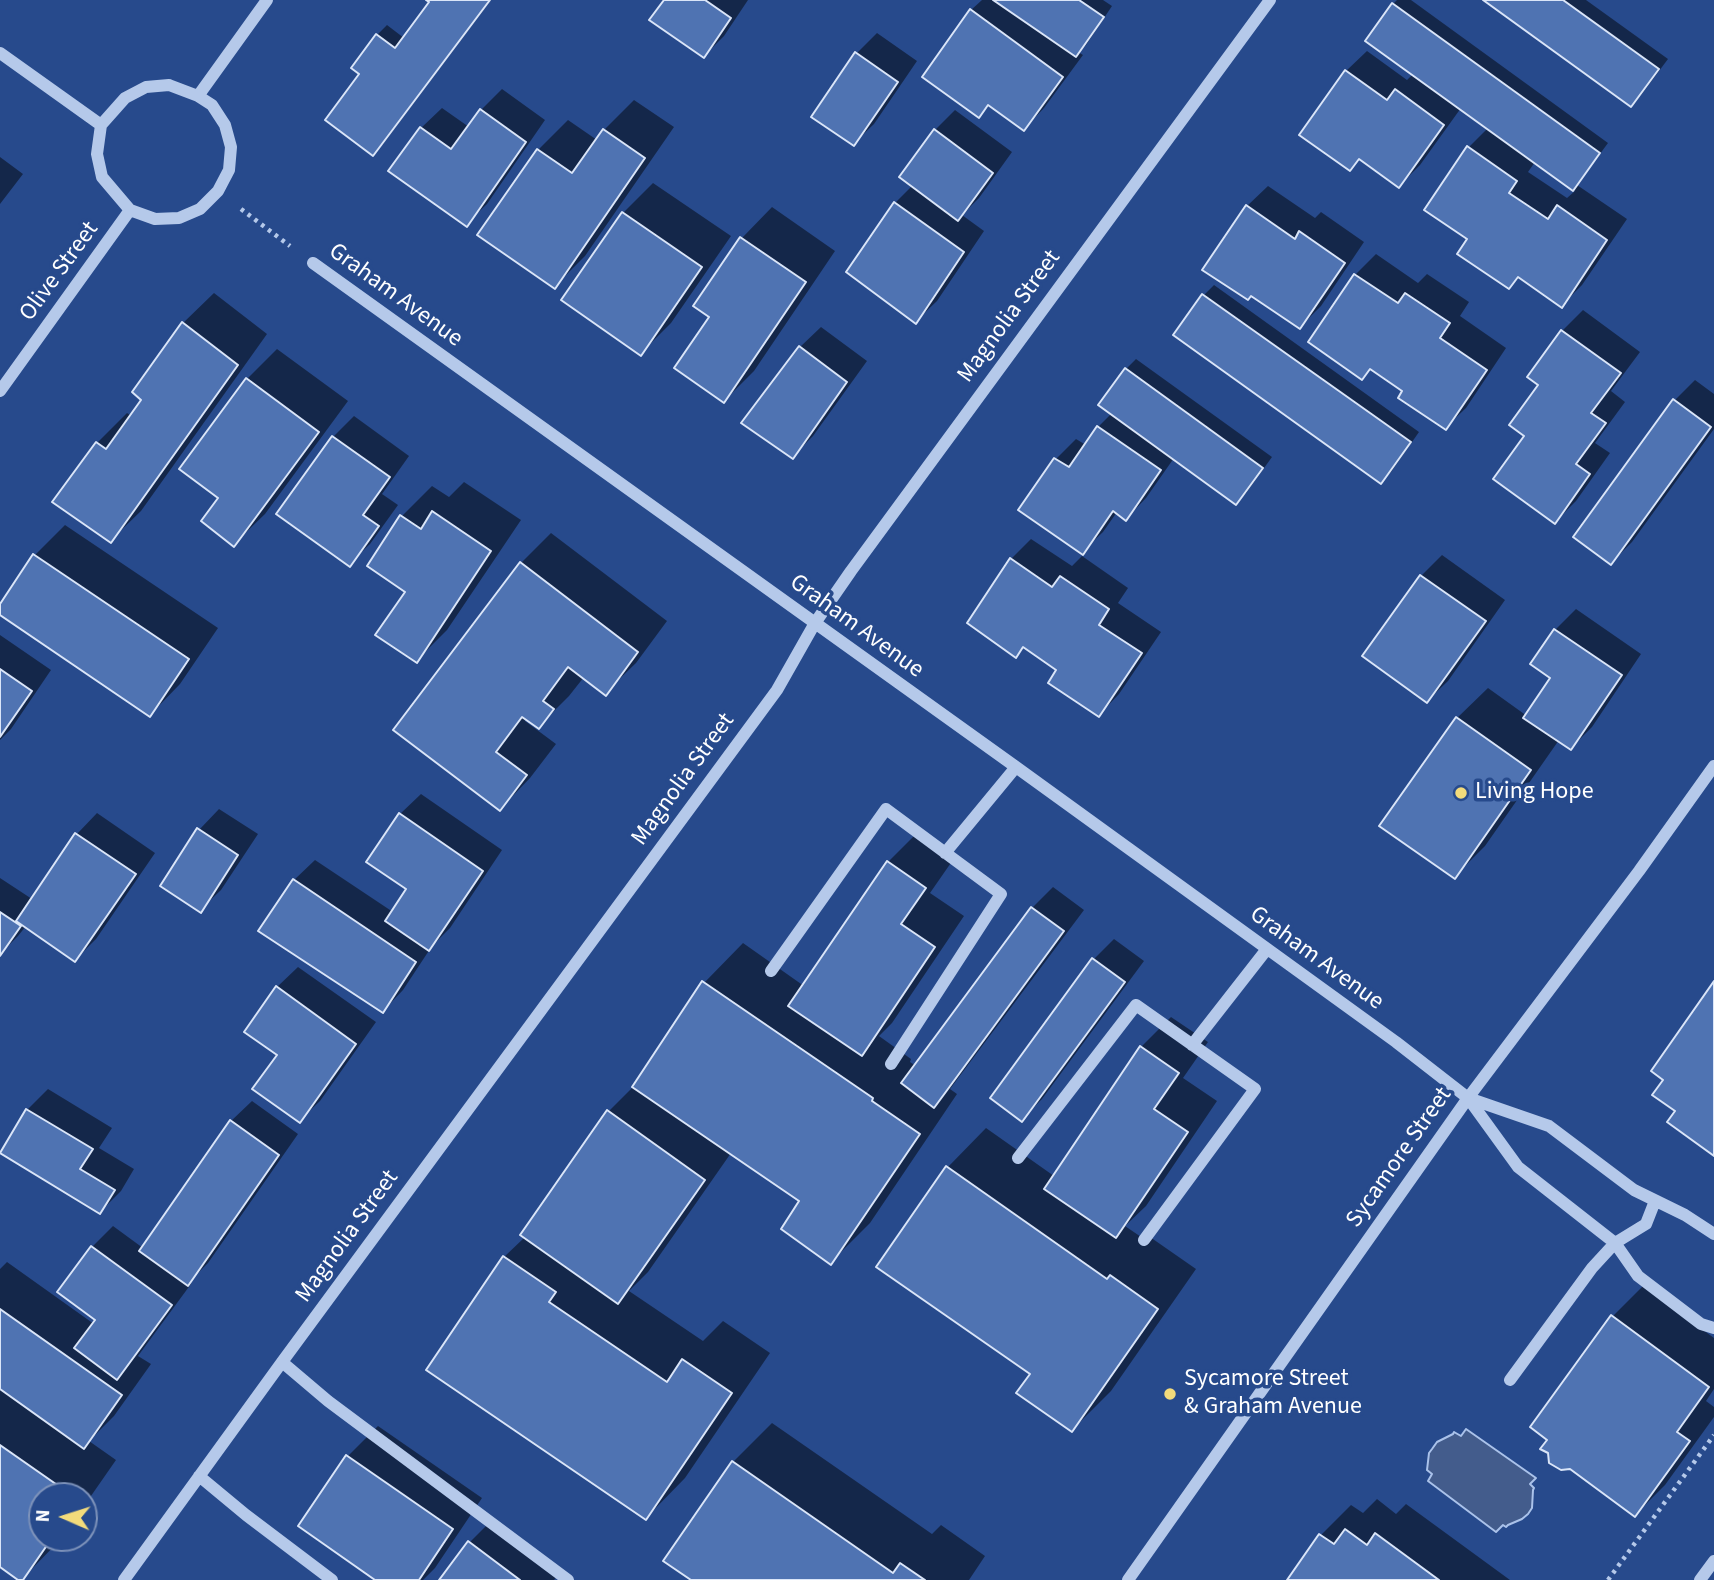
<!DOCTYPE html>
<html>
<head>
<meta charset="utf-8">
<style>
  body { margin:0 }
  #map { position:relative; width:1714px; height:1580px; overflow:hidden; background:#274a8c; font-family:"Source Sans 3",sans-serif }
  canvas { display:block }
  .north { position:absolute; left:28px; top:1482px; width:70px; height:70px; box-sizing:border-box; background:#274a8c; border:2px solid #7d92ba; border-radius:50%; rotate:273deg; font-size:19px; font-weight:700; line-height:28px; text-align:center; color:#fff }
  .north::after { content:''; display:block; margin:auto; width:24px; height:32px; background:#f3db7b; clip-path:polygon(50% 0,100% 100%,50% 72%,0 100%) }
</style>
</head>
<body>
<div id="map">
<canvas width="1714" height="1580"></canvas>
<div class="north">N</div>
</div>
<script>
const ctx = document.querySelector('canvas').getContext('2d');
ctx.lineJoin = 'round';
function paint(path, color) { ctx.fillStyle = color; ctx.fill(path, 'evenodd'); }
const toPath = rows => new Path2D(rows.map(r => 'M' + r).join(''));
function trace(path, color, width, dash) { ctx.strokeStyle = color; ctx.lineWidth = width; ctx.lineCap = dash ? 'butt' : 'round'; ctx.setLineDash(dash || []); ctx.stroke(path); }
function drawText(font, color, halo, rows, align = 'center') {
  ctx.font = font + ' "Source Sans 3",sans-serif'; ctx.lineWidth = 7; ctx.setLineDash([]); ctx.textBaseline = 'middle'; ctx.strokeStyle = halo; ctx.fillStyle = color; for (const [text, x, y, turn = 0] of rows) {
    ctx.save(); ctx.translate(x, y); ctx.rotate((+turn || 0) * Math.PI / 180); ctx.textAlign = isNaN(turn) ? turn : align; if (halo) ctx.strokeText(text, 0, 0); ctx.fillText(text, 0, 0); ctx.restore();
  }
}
const water = toPath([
  [1466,1429,1536,1478,1530,1484,1534,1488,1533,1490,1532,1508,1528,1514,1522,1519,1508,1525,1506,1527,1503,1525,1496,1532,1428,1481,1432,1474,1427,1470,1429,1453,1432,1449,1437,1442,1453,1434,1454,1432,1461,1436,1466,1429]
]);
paint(water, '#435c8c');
trace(water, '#aac2ea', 2);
paint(toPath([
  [429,0,491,0,383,144,373,154,362,73,353,67,377,35,387,25,404,38,431,2],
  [666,0,748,0,724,36,704,56],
  [982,0,1103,0,1112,6,1086,45,1078,52,1083,55,1044,108,1024,129,990,105,979,115,971,10],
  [1397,0,1411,0,1608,143,1577,185,1627,219,1582,285,1562,305,1520,277,1509,287,1470,239,1468,148,1488,128,1461,108,1420,165,1399,186,1361,158,1350,169,1346,71,1367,51,1407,80,1413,74,1393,4],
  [1535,162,1575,191,1567,198,1528,172],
  [1486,0,1586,0,1668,59,1641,95,1631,105],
  [877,33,917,61,874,124,853,144,813,117,857,53],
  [502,89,545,120,487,204,466,224,421,128,442,108,469,127,481,110],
  [634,100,674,127,585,256,555,286,538,150,568,120,597,140,604,130],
  [955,110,1012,152,979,198,962,215,984,231,937,301,916,321,849,272,895,203,913,185,935,130],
  [0,157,23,174,0,204],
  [653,183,731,236,671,323,641,353,623,213],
  [1268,186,1315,218,1321,212,1364,242,1321,306,1300,327,1247,206],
  [772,207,835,251,754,371,724,401,712,316,696,305,742,238],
  [1376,254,1418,283,1427,274,1469,302,1460,316,1506,348,1466,408,1445,428,1404,391,1371,368,1362,378,1355,275],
  [1214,285,1419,432,1391,472,1381,482,1176,335,1204,295],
  [214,293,267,334,141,511,110,541,97,443,127,413,132,416,144,399,183,323],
  [1583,310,1640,352,1611,391,1625,402,1595,443,1610,453,1576,501,1555,522,1540,384,1529,376,1562,331],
  [821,327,867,361,813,436,793,456,800,347],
  [277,349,348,401,265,514,234,544,220,498,247,379],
  [1136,359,1272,457,1246,493,1236,503,1174,458,1146,498,1126,519,1117,512,1103,532,1082,552,1056,459,1076,439,1086,445,1098,427,1112,413,1126,369],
  [1695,380,1714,394,1714,429,1632,542,1611,563,1576,537,1675,400],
  [354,416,409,456,382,494,398,505,370,544,349,564,333,437],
  [464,482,521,520,447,630,416,661,407,591,402,516,432,486,449,497],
  [65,525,218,628,180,684,150,715,0,613,0,607,35,555],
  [551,533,667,621,636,663,605,693,584,677,569,696,539,726,525,717,525,721,556,744,530,778,500,809,395,729,521,563],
  [1031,539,1072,566,1082,556,1128,588,1118,603,1161,632,1119,694,1099,715,1059,669,1025,646,1016,656,1011,559],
  [1442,555,1505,600,1448,681,1427,701,1365,656,1421,576],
  [1576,609,1641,654,1592,727,1571,748,1559,740,1485,846,1454,877,1382,825,1457,718,1488,688,1527,716,1553,677,1555,630],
  [0,635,51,670,11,729,0,740],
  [421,794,502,850,450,928,432,946,403,990,383,1011,294,880,315,860,393,912,409,889,400,814],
  [219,809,258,834,221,890,200,910,199,830],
  [97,813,155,853,96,939,75,960,26,926,18,936,0,954,0,878,32,899,77,834],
  [918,832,955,857,930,893,964,916,892,1023,879,1036,911,1059,910,1062,916,1066,1032,908,1053,887,1084,910,950,1089,957,1094,870,1223,831,1262,802,1201,731,1153,648,1272,629,1291,703,1341,723,1321,770,1353,685,1478,646,1518,504,1257,525,1237,608,1112,635,1085,704,983,743,943,804,986,888,862],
  [1114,939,1144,961,1042,1099,1022,1119,992,1097,1094,959],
  [298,967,376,1022,320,1101,299,1121,279,1055,277,987],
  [1171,1017,1208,1042,1183,1078,1217,1101,1146,1206,1125,1226,1147,1241,1150,1237,1196,1269,1111,1391,1072,1430,1032,1373,947,1168,986,1128,1054,1176,1141,1047],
  [48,1089,112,1128,99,1148,134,1169,121,1191,100,1212,27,1110],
  [252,1101,298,1134,208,1263,189,1282,191,1284,138,1356,151,1364,114,1416,89,1441,116,1460,84,1506,84,1496,42,1496,42,1538,62,1538,21,1580,0,1565,0,1269,7,1262,94,1324,97,1320,59,1292,92,1247,113,1226,143,1248,231,1121],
  [1643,1286,1714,1338,1714,1389,1706,1401,1714,1407,1714,1417,1665,1485,1635,1515,1532,1427,1613,1316],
  [772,1423,932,1534,941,1525,985,1556,969,1580,694,1580,733,1462],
  [378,1426,482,1498,435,1568,423,1580,378,1580,348,1456],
  [1377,1499,1396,1514,1406,1504,1510,1580,1289,1580,1321,1535,1351,1505,1363,1513],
  [490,1522,559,1574,554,1580,442,1580,470,1542]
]), '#0007');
const building = toPath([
  [426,0,490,0,373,156,325,120,359,74,351,68,376,34,395,48,429,2,426,0],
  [664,0,705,0,731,18,704,58,649,20,664,0],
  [993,0,1079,0,1104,17,1076,57,993,0],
  [1483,0,1563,0,1659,69,1631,107,1483,0],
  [1392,3,1600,153,1573,191,1365,41,1392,3],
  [970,9,1063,77,1024,131,988,105,979,118,922,77,970,9],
  [855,52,898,82,854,146,811,117,855,52],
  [1345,70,1387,100,1395,89,1444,125,1399,188,1359,159,1350,171,1299,135,1345,70],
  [480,109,526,142,467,227,388,171,420,127,451,149,480,109],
  [603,129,645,158,555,289,477,235,537,149,572,173,603,129],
  [934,129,993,173,958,221,899,177,934,129],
  [1467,146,1517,181,1509,193,1548,219,1557,205,1607,240,1562,308,1518,277,1509,289,1457,254,1467,239,1424,210,1467,146],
  [894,202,964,252,916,324,846,272,894,202],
  [1246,205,1295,239,1299,231,1345,263,1300,329,1251,296,1248,300,1202,270,1246,205],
  [622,212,702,267,641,356,561,300,622,212],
  [740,237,806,282,724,403,674,368,709,317,693,306,740,237],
  [1354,274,1398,303,1405,293,1450,323,1440,338,1487,370,1446,430,1398,398,1402,391,1370,369,1362,380,1308,342,1354,274],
  [1202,294,1411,442,1381,484,1173,335,1202,294],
  [182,322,238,365,111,543,52,502,96,442,106,449,141,400,132,392,182,322],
  [1561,330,1621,373,1591,413,1606,423,1576,464,1590,474,1555,524,1493,479,1524,436,1509,425,1538,385,1527,377,1561,330],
  [799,346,847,382,793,459,741,423,799,346],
  [1125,368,1263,468,1236,505,1098,405,1125,368],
  [246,378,319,432,234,547,201,521,218,498,179,469,246,378],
  [1673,399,1711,427,1611,565,1573,537,1673,399],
  [1097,426,1161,470,1126,521,1113,511,1083,555,1018,510,1054,458,1069,467,1097,426],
  [332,436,390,477,363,515,379,526,350,567,276,514,332,436],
  [432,511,491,551,417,663,375,635,405,592,367,566,400,515,421,529,432,511],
  [33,554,189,659,150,717,0,615,0,604,33,554],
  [1010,558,1052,587,1060,576,1109,609,1099,625,1142,653,1099,717,1048,683,1056,670,1023,647,1016,658,967,623,1010,558],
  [520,562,638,652,606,696,568,667,543,701,554,709,539,729,522,717,496,752,527,775,500,811,393,730,520,562],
  [1420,575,1486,621,1427,703,1362,656,1420,575],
  [1554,629,1622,675,1571,750,1523,718,1550,678,1530,664,1554,629],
  [0,669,32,691,0,737,0,669],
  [1456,717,1531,770,1455,879,1379,826,1456,717],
  [399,813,483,871,429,951,385,921,406,889,366,862,399,813],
  [197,828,238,855,201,913,160,886,197,828],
  [75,833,136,874,75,962,16,921,75,833],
  [887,861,926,888,901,924,935,947,862,1056,788,1006,887,861],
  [293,879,416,962,383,1013,258,931,293,879],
  [1031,907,1064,931,934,1108,901,1083,1031,907],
  [0,912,21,926,0,956,0,912],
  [1092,958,1125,982,1022,1122,990,1098,1092,958],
  [702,981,873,1098,872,1101,920,1134,831,1265,781,1229,799,1201,632,1087,702,981],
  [1714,981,1714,1156,1667,1122,1675,1111,1652,1095,1663,1080,1651,1071,1714,981],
  [276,986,356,1044,300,1123,252,1089,277,1055,244,1032,276,986],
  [1140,1046,1179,1073,1154,1109,1188,1132,1116,1238,1044,1189,1140,1046],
  [26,1109,93,1149,80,1169,115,1190,100,1214,0,1153,26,1109],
  [607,1110,705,1180,618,1304,520,1235,607,1110],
  [230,1120,279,1155,188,1286,139,1251,230,1120],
  [946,1166,1107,1279,1110,1275,1158,1309,1072,1432,1016,1393,1030,1374,876,1267,946,1166],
  [91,1246,172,1305,117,1380,74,1348,95,1320,57,1292,91,1246],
  [503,1256,556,1292,549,1302,667,1382,682,1359,732,1393,646,1520,426,1370,503,1256],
  [0,1309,122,1395,84,1449,0,1389,0,1309],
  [1611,1315,1709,1387,1677,1432,1690,1441,1635,1517,1570,1469,1561,1470,1549,1463,1548,1453,1540,1449,1547,1440,1530,1427,1611,1315],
  [0,1445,73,1496,42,1496,42,1538,52,1538,23,1580,18,1580,0,1567,0,1445],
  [346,1455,453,1529,419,1580,375,1580,298,1526,346,1455],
  [732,1461,893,1573,900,1563,925,1580,691,1580,663,1561,732,1461],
  [1345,1529,1367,1545,1375,1533,1439,1580,1287,1580,1319,1534,1334,1544,1345,1529],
  [468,1541,520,1580,439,1580,468,1541]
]);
paint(building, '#4f73b2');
trace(building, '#dae5f8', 2);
trace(toPath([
  [241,209,290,246],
  [1608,1580,1714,1435]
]), '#b5c9ea', 4.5, [3.5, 5]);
trace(toPath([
  [0,53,101,125],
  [169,85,198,96,212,105,225,125,231,147,229,170,218,191,200,209,179,218,155,219,130,210,102,177,97,154,101,125,125,98,146,87,169,85],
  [198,96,267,0],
  [313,263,1016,767,1396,1042,1468,1098,1518,1167,1615,1243,1638,1276,1701,1324,1714,1328],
  [0,391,130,210],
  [945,853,1016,767],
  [771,971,886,809,1001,894,891,1064],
  [1192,1045,1267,949],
  [1468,1098,1549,1126,1634,1190,1685,1215,1714,1234],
  [1018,1158,1136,1005,1255,1089,1144,1240],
  [282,1362,328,1401,568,1580],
  [1510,1380,1592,1268,1615,1243,1646,1224,1655,1201],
  [199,1476,246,1515,332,1580],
  [124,1580,282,1362,777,690,815,623,851,571,1270,0],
  [1128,1580,1468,1098,1639,871,1714,766],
  [1700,1580,1714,1561]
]), '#b5c9ea', 12);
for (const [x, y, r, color] of [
  [1461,793,7,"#f3db7b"],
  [1170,1394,7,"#f3db7b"]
]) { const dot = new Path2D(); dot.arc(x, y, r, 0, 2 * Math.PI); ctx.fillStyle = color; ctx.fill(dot); trace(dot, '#274a8c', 2.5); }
drawText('24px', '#fff', '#274a8c', [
  ["Olive Street",60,272,-54],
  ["Graham Avenue",395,296,36],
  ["Magnolia Street",1010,317,-54],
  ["Graham Avenue",856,627,36],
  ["Magnolia Street",684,780,-54],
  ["Graham Avenue",1316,959,36],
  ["Sycamore Street",1400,1158,-55],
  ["Magnolia Street",348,1237,-54]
]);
drawText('24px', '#fff', '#274a8c', [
  ["Living Hope",1475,793],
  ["Sycamore Street",1184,1380],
  ["& Graham Avenue",1184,1408]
], 'left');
</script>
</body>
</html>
